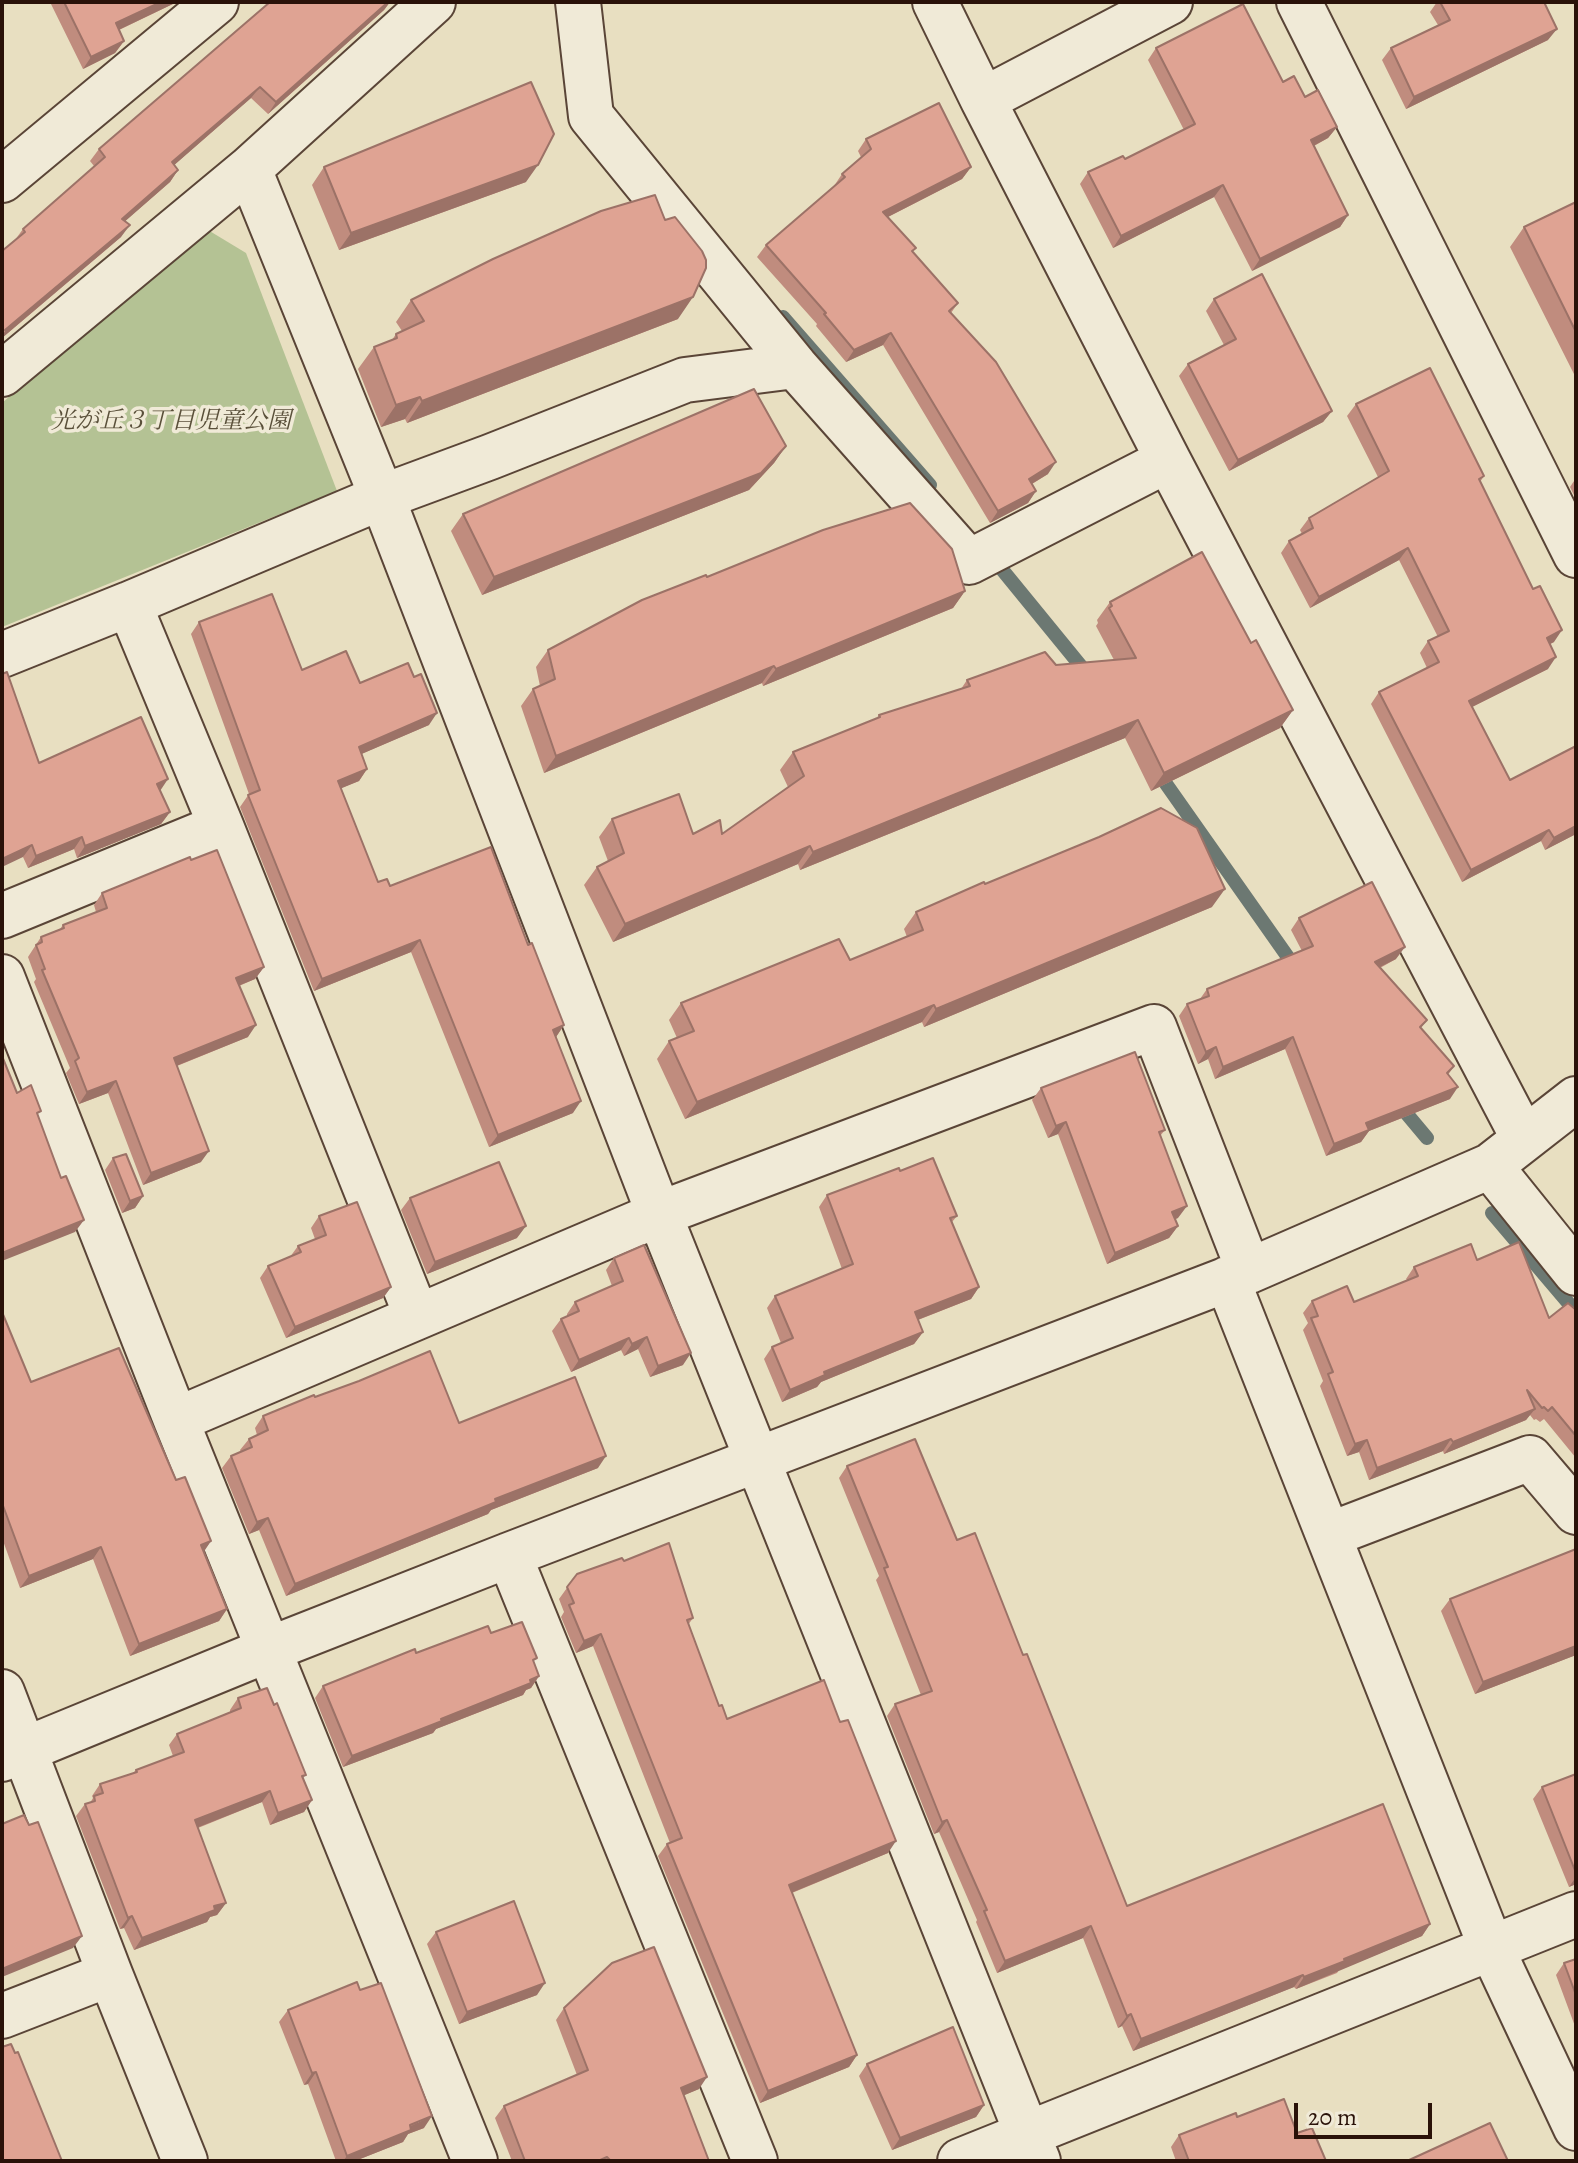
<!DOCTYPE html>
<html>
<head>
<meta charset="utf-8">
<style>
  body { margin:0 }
  #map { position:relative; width:1578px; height:2163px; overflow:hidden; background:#e8dfc1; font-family:Alegreya,serif }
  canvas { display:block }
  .frame { position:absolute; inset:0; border:4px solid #2a1209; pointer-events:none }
  .scale { position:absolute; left:1294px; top:2103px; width:138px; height:36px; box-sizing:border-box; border:4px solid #2a1209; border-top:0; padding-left:10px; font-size:24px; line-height:28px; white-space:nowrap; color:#2a1209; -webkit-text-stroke:6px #f0ead7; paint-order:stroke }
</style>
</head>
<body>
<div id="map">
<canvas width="1578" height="2163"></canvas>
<div class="frame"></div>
<div class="scale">20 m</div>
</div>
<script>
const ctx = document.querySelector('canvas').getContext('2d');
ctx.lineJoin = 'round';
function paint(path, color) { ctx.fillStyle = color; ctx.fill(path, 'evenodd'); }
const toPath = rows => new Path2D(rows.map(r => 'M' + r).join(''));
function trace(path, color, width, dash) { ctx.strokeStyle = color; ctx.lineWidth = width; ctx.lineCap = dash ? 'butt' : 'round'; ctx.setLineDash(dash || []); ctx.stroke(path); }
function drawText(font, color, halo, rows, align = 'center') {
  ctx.font = font + ' Alegreya,"Noto Serif JP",serif'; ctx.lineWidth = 7; ctx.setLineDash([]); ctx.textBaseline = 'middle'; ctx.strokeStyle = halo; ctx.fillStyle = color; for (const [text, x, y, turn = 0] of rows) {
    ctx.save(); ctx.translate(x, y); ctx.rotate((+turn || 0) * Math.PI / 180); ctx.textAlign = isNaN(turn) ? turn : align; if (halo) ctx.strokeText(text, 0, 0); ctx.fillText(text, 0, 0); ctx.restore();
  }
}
paint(toPath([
  [203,227,246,253,337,491,2,627,2,403]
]), '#b4c294');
trace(toPath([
  [783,317,930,485],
  [991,556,1089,676],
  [1157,771,1297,970],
  [1396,1101,1427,1138],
  [1492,1213,1576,1312]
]), '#6c7872', 14);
const minor = toPath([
  [578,2,591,116,795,366],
  [935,2,983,100],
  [1170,2,983,100,1168,460,1524,1139],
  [1299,2,1576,555],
  [249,169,433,2],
  [2,180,216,2],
  [2,374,249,169,382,497,659,1214,1038,2161],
  [2,655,129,604],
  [221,826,417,1317],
  [2,916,221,826,129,604,382,497,490,457,685,380,795,366,969,562,1168,460],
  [2,977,176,1420,475,2161],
  [1490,1166,1576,1273],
  [1227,1279,1491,1947,1576,2128],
  [176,1420,659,1214,1154,1027,1249,1271],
  [1329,1535,1530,1458,1576,1512],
  [509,1555,755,2161],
  [2,1692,110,1974,185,2161],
  [2,1759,270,1649,509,1555,1249,1271,1490,1166,1576,1099],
  [2,2016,110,1974],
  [960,2161,1576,1914]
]);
trace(minor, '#5a4537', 48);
trace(minor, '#f0ead7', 44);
paint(toPath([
  [50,2,177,2,119,30,124,41,115,53,83,69],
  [270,2,390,2,384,10,268,114,251,98,174,165,178,170,170,182,125,221,121,237,2,338,2,251,15,240,23,229,94,166,90,161,99,149],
  [1437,2,1544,2,1548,40,1406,109,1382,60,1391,48,1438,25,1430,12],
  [1156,48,1283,82,1305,97,1337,127,1328,138,1314,146,1348,215,1340,227,1252,271,1214,197,1113,248,1080,184,1088,172,1125,159,1184,130,1148,60],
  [866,139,971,167,962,179,888,217,913,252,958,303,951,313,1048,474,1032,484,1036,491,1028,503,990,523,883,345,846,362,816,326,817,324,757,257,766,245,834,186,842,174,861,157,858,151],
  [324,167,526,182,339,250,312,185],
  [1576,202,1576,378,1510,247,1524,227],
  [1214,299,1332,411,1323,422,1229,471,1179,376,1188,364,1224,345,1206,311],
  [411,300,678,319,407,423,405,419,381,427,358,369,374,347,392,340,396,334,402,331,396,322],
  [1356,404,1484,476,1480,482,1554,642,1550,644,1548,669,1472,707,1510,780,1576,746,1576,834,1545,850,1541,841,1462,882,1371,704,1379,692,1427,668,1420,653,1428,641,1438,637,1399,560,1310,608,1281,553,1289,541,1302,534,1300,530,1309,518,1378,477,1347,416],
  [786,446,774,463,749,490,482,595,451,531,463,514],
  [1576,478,1576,499,1570,487],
  [707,577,965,591,953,608,763,686,762,683,544,773,521,706,533,689,540,686,536,667,548,650],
  [1110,602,1251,643,1293,710,1280,728,1151,791,1125,738,800,870,798,864,613,942,584,885,597,867,608,861,599,837,612,819,693,834,722,834,788,787,780,770,793,752,877,718,879,715,961,689,967,680,1056,665,1114,660,1096,626,1098,623,1097,620],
  [199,622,302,670,360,683,429,725,361,754,367,769,359,781,341,788,378,882,528,945,564,1025,556,1037,573,1113,489,1147,411,952,314,991,240,807,249,794,191,634],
  [39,763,160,790,170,812,161,824,77,858,74,849,28,868,23,857],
  [985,884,1212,907,924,1027,922,1022,685,1119,657,1059,669,1041,677,1038,669,1020,681,1003,850,960,907,937,904,929,916,912],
  [102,893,264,967,255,979,239,986,248,1037,177,1066,201,1162,143,1185,108,1093,79,1104,66,1073,70,1068,34,982,36,979,28,957,41,937,60,929,63,925,96,912,94,905],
  [1299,918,1396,959,1380,968,1427,1020,1421,1028,1454,1066,1448,1075,1450,1099,1369,1131,1361,1142,1326,1156,1285,1049,1215,1079,1208,1059,1198,1064,1179,1016,1187,1004,1200,999,1207,989,1302,951,1291,930],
  [1041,1088,1165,1130,1160,1136,1178,1218,1175,1219,1178,1226,1169,1238,1107,1264,1058,1134,1048,1138,1032,1100],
  [113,1158,143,1196,135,1208,122,1213,105,1170],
  [900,1171,957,1216,952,1222,979,1287,971,1299,918,1320,923,1332,914,1344,821,1382,817,1387,782,1402,764,1359,772,1347,781,1343,767,1308,775,1296,842,1269,819,1207,827,1195],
  [410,1198,517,1238,427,1274,401,1210],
  [319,1216,391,1287,383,1298,286,1338,260,1278,268,1266,290,1257,298,1246,315,1239,311,1228],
  [614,1258,683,1365,650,1377,638,1349,624,1356,621,1350,571,1372,552,1331,561,1319,567,1316,567,1314,575,1302,612,1286,606,1270],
  [1477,1260,1549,1318,1576,1310,1576,1458,1544,1419,1540,1422,1536,1419,1534,1420,1530,1415,1526,1420,1444,1454,1443,1451,1369,1480,1359,1452,1347,1456,1320,1386,1323,1381,1303,1330,1308,1323,1303,1313,1312,1301,1354,1302,1407,1280,1406,1279,1414,1267],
  [2,1312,31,1382,176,1480,211,1541,203,1551,227,1609,219,1621,130,1656,93,1559,20,1588,2,1538],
  [315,1397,459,1423,598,1468,491,1510,488,1514,286,1596,259,1530,249,1534,222,1468,231,1456,241,1452,240,1450,249,1439,257,1435,255,1428,263,1416],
  [847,1466,957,1540,1023,1655,1127,1906,1430,1924,1422,1936,1339,1970,1337,1973,1296,1989,1294,1987,1133,2051,1122,2026,1118,2028,1083,1938,997,1973,976,1922,977,1920,939,1832,934,1834,887,1716,895,1704,921,1695,876,1580,879,1576,839,1478],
  [624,1561,693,1618,688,1625,719,1706,727,1719,888,1853,792,1893,857,2055,849,2067,760,2103,658,1856,667,1844,670,1843,593,1646,576,1653,561,1617,564,1612,559,1599,577,1574],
  [1450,1599,1576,1655,1475,1694,1441,1611],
  [491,1633,534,1663,539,1676,531,1688,526,1690,523,1695,436,1729,433,1733,343,1767,315,1698,323,1686,416,1653],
  [238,1698,274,1705,306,1775,303,1778,312,1800,304,1812,270,1825,262,1802,198,1828,226,1903,217,1915,210,1917,207,1922,134,1950,124,1928,120,1929,76,1816,85,1804,90,1803,93,1798,92,1796,100,1784,133,1773,136,1770,173,1756,169,1745,177,1734,230,1712,230,1710],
  [1576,1774,1576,1884,1569,1887,1533,1799,1542,1787],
  [436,1932,537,1995,459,2024,427,1944],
  [1576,1959,1576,2029,1556,1975,1564,1963],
  [564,2008,699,2089,684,2095,709,2161,512,2161,495,2118,504,2106,577,2075,556,2020],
  [288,2010,424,2128,408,2134,403,2142,355,2161,336,2161,308,2084,304,2085,279,2022],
  [867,2064,984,2105,976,2117,892,2150,859,2076],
  [1237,2117,1297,2133,1326,2161,1176,2161,1171,2147,1179,2135]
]), '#c08c7e');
paint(toPath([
  [161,2,177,2,108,35,116,23],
  [388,2,390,2,384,10,268,114,276,102],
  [1557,29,1548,40,1406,109,1414,97],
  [124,41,115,53,83,69,91,57],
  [260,87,251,98,164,174,172,162],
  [1337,127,1328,138,1302,152,1311,140],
  [538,165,526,182,339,250,351,233],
  [971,167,962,179,874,224,883,212],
  [178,170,170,182,114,231,122,219],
  [1223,185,1214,197,1113,248,1121,236],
  [1348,215,1340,227,1252,271,1260,259],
  [130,225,121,237,2,338,2,334,5,330],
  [693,297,678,319,407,423,422,401],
  [891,333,883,345,846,362,854,350],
  [420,397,405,419,381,427,396,405],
  [1332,411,1323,422,1229,471,1238,460],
  [786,446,774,463,749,490,482,595,494,577],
  [1056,462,1048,474,1020,491,1029,479],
  [1036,491,1028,503,990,523,998,511],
  [1408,548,1399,560,1310,608,1319,597],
  [965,591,953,608,763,686,776,669],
  [1562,630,1554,642,1538,650,1547,638],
  [1556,657,1548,669,1460,713,1469,701],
  [774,666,762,683,544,773,556,756],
  [1293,710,1280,728,1151,791,1164,773],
  [437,713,429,725,350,759,359,747],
  [1138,720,1125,738,800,870,813,852],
  [367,769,359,781,330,793,338,781],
  [168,779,160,791,157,784],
  [170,812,161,824,77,858,85,846],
  [1576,826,1576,834,1545,850,1554,838],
  [1549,830,1541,841,1462,882,1471,870],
  [82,837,74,849,28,868,36,856],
  [32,845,23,857,2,867,2,859],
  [810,846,798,864,613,942,625,924],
  [1225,889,1212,907,924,1027,936,1009],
  [420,940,411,952,314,991,322,979],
  [1405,947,1396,959,1366,974,1375,962],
  [264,967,255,979,228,990,236,978],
  [934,1005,922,1022,685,1119,697,1102],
  [256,1025,248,1037,166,1070,174,1058],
  [564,1025,556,1037,553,1030],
  [1293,1037,1285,1049,1215,1079,1223,1067],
  [1216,1047,1208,1059,1198,1064,1206,1052],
  [116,1081,108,1093,79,1104,87,1092],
  [1458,1087,1450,1099,1369,1131,1361,1142,1326,1156,1334,1144,1366,1123],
  [581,1101,573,1113,489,1147,498,1135],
  [1066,1122,1058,1134,1048,1138,1056,1126],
  [209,1151,201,1162,143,1185,151,1173],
  [143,1196,135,1208,122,1213,130,1201],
  [1187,1206,1178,1218,1163,1224,1172,1212],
  [84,1220,75,1232,2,1261,2,1253],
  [526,1226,517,1238,427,1274,435,1262],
  [1178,1226,1169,1238,1107,1264,1115,1253],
  [391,1287,383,1298,286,1338,295,1327],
  [979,1287,971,1299,907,1324,915,1312],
  [923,1332,914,1344,821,1382,817,1387,782,1402,790,1390,824,1372],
  [647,1337,638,1349,624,1356,632,1344],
  [629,1338,621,1350,571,1372,579,1360],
  [691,1353,683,1365,650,1377,658,1366],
  [1535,1409,1526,1420,1444,1454,1453,1442],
  [1451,1439,1443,1451,1369,1480,1377,1468],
  [1367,1440,1359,1452,1347,1456,1355,1444],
  [606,1456,598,1468,491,1510,488,1514,286,1596,295,1584,495,1499],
  [268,1518,259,1530,249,1534,257,1522],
  [211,1541,203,1553,201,1545],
  [101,1547,93,1559,20,1588,29,1576],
  [227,1609,219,1621,130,1656,139,1644],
  [601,1634,593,1646,576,1653,584,1641],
  [1576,1646,1576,1655,1475,1694,1483,1682],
  [539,1676,531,1688,526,1690,523,1695,436,1729,433,1733,343,1767,352,1756],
  [270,1791,262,1802,186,1832,195,1820],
  [312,1800,304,1812,270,1825,278,1813],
  [947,1820,939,1832,934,1834,942,1822],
  [896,1841,888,1853,781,1897,789,1885],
  [1576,1877,1576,1884,1569,1887],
  [226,1903,217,1915,210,1917,207,1922,134,1950,142,1938,214,1906],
  [132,1916,124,1928,120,1929,128,1918],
  [1430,1924,1422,1936,1296,1989,1304,1977,1344,1959],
  [1091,1926,1083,1938,997,1973,1005,1961],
  [82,1936,73,1948,2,1977,2,1969],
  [1303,1975,1294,1987,1133,2051,1141,2039],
  [545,1983,537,1995,459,2024,467,2012],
  [1131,2014,1122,2026,1118,2028,1127,2016],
  [857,2055,849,2067,760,2103,768,2091],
  [316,2072,308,2084,304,2085,312,2073],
  [707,2077,699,2089,673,2100,681,2088],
  [984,2105,976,2117,892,2150,900,2138],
  [432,2116,424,2128,408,2134,403,2142,355,2161,343,2161,347,2156]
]), '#9c7267');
const building = toPath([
  [64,2,161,2,116,23,124,41,91,57,64,2],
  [270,2,388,2,276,102,260,87,172,162,178,170,122,219,130,225,5,330,6,332,2,336,2,251,25,232,23,229,105,157,99,149,270,2],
  [1440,2,1544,2,1557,29,1414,97,1391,48,1450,20,1440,2],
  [1243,4,1283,82,1294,76,1305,97,1318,90,1337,127,1311,140,1348,215,1260,259,1223,185,1121,236,1088,172,1123,156,1125,159,1195,124,1156,48,1243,4],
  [531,82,554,134,538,165,351,233,324,167,531,82],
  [939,103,971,167,883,212,916,248,912,251,958,303,949,311,996,362,1056,462,1029,479,1036,491,998,511,891,333,854,350,824,314,826,313,766,245,845,177,842,174,871,149,866,139,939,103],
  [655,195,665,220,675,217,702,251,706,260,706,268,693,297,422,401,420,397,396,405,374,347,397,338,396,334,424,321,411,300,493,259,601,211,655,195],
  [1576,202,1576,332,1524,227,1576,202],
  [1262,274,1332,411,1238,460,1188,364,1236,339,1214,299,1262,274],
  [1430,368,1484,476,1479,479,1533,589,1540,586,1562,630,1547,638,1556,657,1469,701,1510,780,1576,746,1576,826,1554,838,1549,830,1471,870,1379,692,1439,662,1428,641,1449,631,1408,548,1319,597,1289,541,1313,528,1309,518,1389,471,1356,404,1430,368],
  [754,389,786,446,761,473,494,577,463,514,754,389],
  [910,503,952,549,965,591,776,669,774,666,556,756,533,689,555,679,548,650,642,600,706,575,707,577,823,530,910,503],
  [1202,552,1251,643,1256,640,1293,710,1164,773,1138,720,813,852,810,846,625,924,597,867,624,853,612,819,679,794,693,834,720,820,722,834,804,776,793,752,880,717,879,715,970,686,967,680,1045,652,1056,665,1136,658,1109,608,1112,606,1110,602,1202,552],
  [272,594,302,670,346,651,360,683,408,663,414,677,421,674,437,713,359,747,367,769,338,781,378,882,387,879,390,886,491,847,528,945,532,943,564,1025,553,1030,581,1101,498,1135,420,940,322,979,248,795,260,790,199,622,272,594],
  [7,672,39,763,141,717,168,779,157,784,170,812,85,846,82,837,36,856,32,845,2,859,2,674,7,672],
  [1161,808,1197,828,1225,889,936,1009,934,1005,697,1102,669,1041,694,1031,681,1003,839,939,850,960,923,930,916,912,984,882,985,884,1099,837,1161,808],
  [217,850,264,967,236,978,256,1025,174,1058,209,1151,151,1173,116,1081,87,1092,75,1061,79,1058,42,970,45,969,36,945,42,942,41,937,64,928,63,925,107,908,102,893,190,857,191,860,217,850],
  [1372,882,1405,947,1375,962,1427,1020,1420,1027,1454,1066,1447,1073,1458,1087,1366,1123,1369,1130,1334,1144,1293,1037,1223,1067,1216,1047,1206,1052,1187,1004,1209,996,1207,989,1313,946,1299,918,1372,882],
  [1135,1052,1165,1130,1159,1132,1187,1206,1172,1212,1178,1226,1115,1253,1066,1122,1056,1126,1041,1088,1135,1052],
  [2,1056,17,1093,31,1085,41,1111,37,1113,61,1178,66,1176,84,1220,2,1253,2,1056],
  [126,1154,143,1196,130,1201,113,1158,126,1154],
  [933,1158,957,1216,950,1218,979,1287,915,1312,923,1332,824,1372,825,1375,790,1390,772,1347,793,1338,775,1296,853,1264,827,1195,899,1168,900,1171,933,1158],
  [499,1162,526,1226,435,1262,410,1198,499,1162],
  [357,1202,391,1287,295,1327,268,1266,301,1252,298,1246,326,1235,319,1216,357,1202],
  [1519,1242,1549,1318,1568,1303,1576,1310,1576,1436,1552,1407,1548,1411,1544,1407,1542,1408,1527,1390,1535,1409,1453,1442,1451,1439,1377,1468,1367,1440,1355,1444,1328,1374,1333,1372,1311,1318,1318,1316,1312,1301,1347,1286,1354,1302,1418,1276,1414,1267,1471,1244,1477,1260,1519,1242],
  [644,1245,691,1353,658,1366,647,1337,632,1344,629,1338,579,1360,561,1319,579,1311,575,1302,623,1281,614,1258,644,1245],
  [2,1312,31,1382,119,1348,176,1480,185,1477,211,1541,201,1545,227,1609,139,1644,101,1547,29,1576,2,1503,2,1312],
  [430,1351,459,1423,575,1377,606,1456,495,1499,496,1502,295,1584,268,1518,257,1522,231,1456,252,1447,249,1439,268,1430,263,1416,314,1395,315,1397,359,1381,430,1351],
  [915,1439,957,1540,975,1533,1023,1655,1027,1654,1127,1906,1383,1804,1430,1924,1344,1959,1345,1961,1304,1977,1303,1975,1141,2039,1131,2014,1127,2016,1091,1926,1005,1961,984,1911,987,1910,947,1820,942,1822,895,1704,932,1691,884,1568,888,1567,847,1466,915,1439],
  [669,1543,693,1618,687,1620,719,1706,722,1705,727,1719,824,1680,840,1722,848,1720,896,1841,789,1885,857,2055,768,2091,667,1844,682,1838,601,1634,584,1641,569,1605,574,1603,567,1587,577,1574,622,1558,624,1561,669,1543],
  [1576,1549,1576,1646,1483,1682,1450,1599,1576,1549],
  [522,1622,537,1658,533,1660,539,1676,530,1680,531,1683,441,1719,442,1721,352,1756,323,1686,415,1649,416,1653,488,1626,491,1633,522,1622],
  [267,1688,274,1705,277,1703,306,1775,302,1776,312,1800,278,1813,270,1791,195,1820,226,1903,214,1906,215,1910,142,1938,132,1916,128,1918,85,1804,95,1801,94,1796,103,1793,100,1784,137,1772,136,1770,184,1752,177,1734,241,1708,238,1698,267,1688],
  [1576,1774,1576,1873,1542,1787,1576,1774],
  [24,1815,29,1825,38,1822,82,1936,2,1969,2,1824,24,1815],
  [514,1901,545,1983,467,2012,436,1932,514,1901],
  [654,1947,707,2077,681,2088,709,2161,611,2161,607,2157,598,2161,525,2161,504,2106,588,2070,564,2008,612,1963,654,1947],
  [1576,1959,1576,1995,1564,1963,1576,1959],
  [357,1982,360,1990,381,1983,432,2116,410,2125,411,2130,347,2156,316,2072,312,2073,288,2010,357,1982],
  [953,2027,984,2105,900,2138,867,2064,953,2027],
  [11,2044,15,2053,18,2052,62,2161,2,2161,2,2047,11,2044],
  [1284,2099,1297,2133,1312,2128,1326,2161,1189,2161,1179,2135,1236,2113,1237,2117,1284,2099],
  [1490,2123,1508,2161,1407,2161,1490,2123]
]);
paint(building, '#dfa393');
trace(building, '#9c7267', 2);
drawText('italic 24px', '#5a503a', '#f0ead7', [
  ["光が丘３丁目児童公園",171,422]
]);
</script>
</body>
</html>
